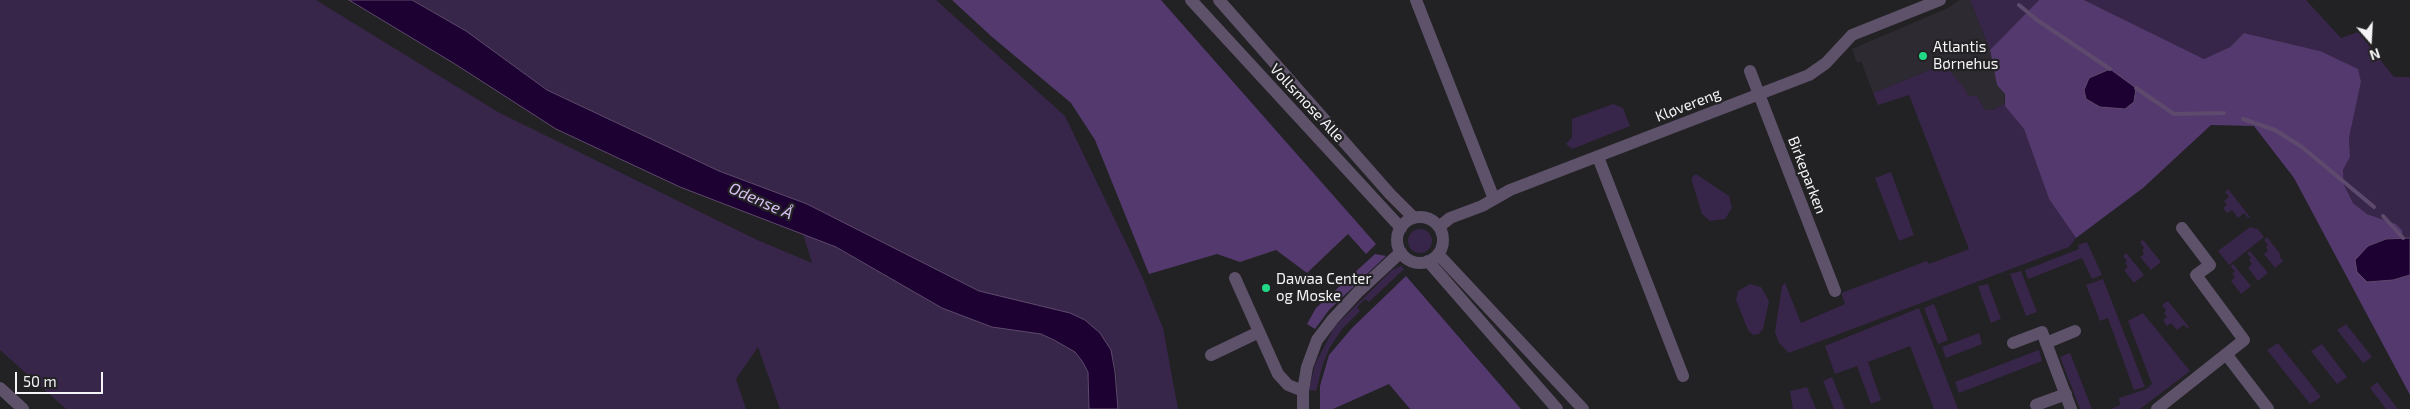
<!DOCTYPE html>
<html>
<head>
<meta charset="utf-8">
<style>
  body { margin:0 }
  #map { position:relative; width:2410px; height:409px; overflow:hidden; background:#222123; font-family:"Exo 2",sans-serif }
  canvas { display:block }
  .north { position:absolute; left:2345px; top:15px; width:50px; height:50px; -webkit-text-stroke:4px #222123; paint-order:stroke; rotate:161deg; font-size:14px; font-weight:700; line-height:20px; text-align:center; color:#f4f3f5 }
  .north::after { content:''; display:block; margin:auto; width:18px; height:22px; background:#f4f3f5; clip-path:polygon(50% 0,100% 100%,50% 72%,0 100%) }
  .scale { position:absolute; left:15px; top:372px; width:88px; height:22px; box-sizing:border-box; border:2px solid #f4f3f5; border-top:0; padding-left:6px; font-size:15px; line-height:18px; white-space:nowrap; color:#f4f3f5; -webkit-text-stroke:4px #222123; paint-order:stroke }
</style>
</head>
<body>
<div id="map">
<canvas width="2410" height="409"></canvas>
<div class="north">N</div>
<div class="scale">50 m</div>
</div>
<script>
const ctx = document.querySelector('canvas').getContext('2d');
ctx.lineJoin = 'round';
function paint(path, color) { ctx.fillStyle = color; ctx.fill(path, 'evenodd'); }
const toPath = rows => new Path2D(rows.map(r => 'M' + r).join(''));
function trace(path, color, width, dash) { ctx.strokeStyle = color; ctx.lineWidth = width; ctx.lineCap = dash ? 'butt' : 'round'; ctx.setLineDash(dash || []); ctx.stroke(path); }
function drawText(font, color, halo, rows, align = 'center') {
  ctx.font = font + ' "Exo 2",sans-serif'; ctx.lineWidth = 4.5; ctx.setLineDash([]); ctx.textBaseline = 'middle'; ctx.strokeStyle = halo; ctx.fillStyle = color; for (const [text, x, y, turn = 0] of rows) {
    ctx.save(); ctx.translate(x, y); ctx.rotate((+turn || 0) * Math.PI / 180); ctx.textAlign = isNaN(turn) ? turn : align; if (halo) ctx.strokeText(text, 0, 0); ctx.fillText(text, 0, 0); ctx.restore();
  }
}
paint(toPath([
  [1959,0,1970,0,1990,50,1997,85,2005,94,2004,104,1993,110,1985,110,1977,96,1968,96,1954,76,1943,67,1937,67,1873,93,1861,61,1857,63,1852,49,1948,8]
]), '#2d2a31');
paint(toPath([
  [0,0,316,0,498,112,755,239,812,263,803,234,836,247,942,308,992,327,1041,334,1054,340,1075,352,1082,361,1088,372,1089,409,780,409,758,347,736,379,746,409,66,409,0,350],
  [413,0,936,0,1065,116,1141,274,1163,328,1178,409,1118,409,1116,371,1111,353,979,291,807,204,719,171,547,90,466,31],
  [1970,0,2039,0,1990,50],
  [2084,0,2306,0,2341,38,2358,32,2394,77,2410,77,2410,238,2403,238,2402,230,2396,224,2367,214,2353,203,2344,185,2343,170,2350,157,2349,138,2361,82,2320,51,2244,33,2230,47,2204,59],
  [1937,67,1950,71,1965,89,1968,96,1977,96,1985,110,1993,110,2004,104,2024,129,2049,199,2076,238,2069,247,1789,353,1779,343,1775,332,1782,286,1785,283,1801,323,1845,304,1841,293,1927,261,1929,264,1969,249,1909,95,1878,105,1873,93],
  [1613,104,1623,108,1630,126,1572,149,1566,144,1572,137,1572,119],
  [1891,172,1914,235,1899,241,1875,178],
  [1696,174,1729,196,1732,208,1725,219,1710,221,1702,214,1692,181,1692,177],
  [2228,189,2250,217,2248,218,2244,213,2238,218,2232,210,2227,213,2223,208,2227,205,2224,201,2229,197,2225,192],
  [2250,227,2258,229,2264,237,2229,265,2218,251],
  '1408 241a12 12 0 1 1 24 0a12 12 0 1 1-24 0Z',
  [2267,237,2281,255,2279,256,2283,261,2275,268,2264,254,2268,251,2266,247,2268,245,2264,240],
  [2143,240,2161,262,2151,270,2140,257,2144,254,2142,250,2144,248,2140,242],
  [2087,242,2102,275,2092,279,2082,258,2028,279,2025,270,2079,249,2078,245],
  [2250,251,2268,273,2258,281,2248,268,2252,264,2249,260,2251,258,2247,253],
  [2126,253,2144,275,2134,283,2124,270,2128,267,2125,263,2127,261,2123,256],
  [2233,264,2251,286,2241,294,2231,281,2235,277,2232,274,2235,271,2230,266],
  [1401,266,1404,269,1369,302,1365,299,1357,307,1360,311,1343,328,1330,347,1323,364,1316,391,1309,390,1315,364,1335,326,1392,270],
  [2021,271,2037,312,2026,316,2010,274],
  [2103,279,2145,387,2134,390,2108,318,2100,321,2086,285],
  [1750,284,1761,287,1769,301,1763,329,1759,334,1753,335,1748,330,1736,300,1738,291],
  [1988,284,2001,319,1991,323,1978,286],
  [2168,301,2189,327,2187,328,2184,325,2177,330,2171,323,2167,326,2163,320,2167,317,2164,313,2166,310,2162,305],
  [1934,304,1948,340,1938,344,1924,308],
  [1919,308,1958,409,1934,409,1910,346,1868,362,1881,400,1871,404,1857,366,1835,374,1825,346],
  [2143,313,2190,371,2140,409,2111,409,2120,405,2119,398,2146,389,2152,384,2128,321],
  [2346,324,2372,357,2363,363,2337,330],
  [1979,333,1982,344,1946,358,1942,347],
  [2278,343,2321,397,2310,404,2267,350],
  [2322,344,2347,377,2337,384,2311,351],
  [2039,350,2042,361,1959,393,1955,382],
  [2070,353,2092,409,2080,409,2060,357],
  [1832,377,1845,409,1834,409,1823,381],
  [2377,382,2398,409,2386,409,2370,388],
  [1807,387,1816,409,1793,409,1790,391]
]), '#38264a');
paint(toPath([
  [952,0,1161,0,1376,244,1366,254,1348,234,1307,273,1276,250,1240,262,1217,254,1149,274,1095,140,1071,103,991,36],
  [2039,0,2084,0,2204,59,2230,47,2244,33,2320,51,2358,69,2361,82,2349,138,2350,157,2343,170,2344,185,2353,203,2367,214,2396,224,2402,230,2403,238,2386,239,2368,246,2355,261,2357,272,2393,280,2410,275,2410,395,2294,178,2254,126,2211,125,2143,188,2076,238,2049,199,2024,129,2005,106,2005,94,1997,85,1990,50],
  [1375,254,1386,256,1329,310,1315,329,1307,324,1316,308],
  [1406,276,1521,409,1410,409,1389,384,1333,409,1320,409,1320,386,1329,355,1352,328]
]), '#54396f');
const water = toPath([
  [349,0,412,0,466,31,547,90,719,171,807,204,979,291,1070,313,1085,320,1100,333,1111,350,1115,372,1118,409,1089,409,1088,372,1082,361,1075,352,1054,340,1041,334,992,327,942,308,836,247,680,187,556,129,455,64,349,0],
  [2110,69,2136,88,2134,102,2125,109,2100,107,2086,99,2084,90,2089,78,2110,69],
  [2410,238,2410,275,2393,280,2367,282,2357,272,2355,260,2368,246,2386,239,2410,238]
]);
paint(water, '#1d0132');
trace(water, '#5e4a6c', 1);
trace(toPath([
  [2019,5,2037,20,2110,69],
  [2136,88,2174,114,2224,113],
  [2243,119,2275,130,2302,147,2374,207],
  [2383,216,2403,238]
]), '#5e4a6c', 4);
trace(toPath([
  [1191,0,1401,228],
  [1219,0,1390,194,1414,218],
  [1416,0,1494,199],
  [1750,71,1835,291],
  [1598,157,1683,376],
  '1397 240a23 23 0 1 1 46 0a23 23 0 1 1-46 0Z',
  [1439,227,1450,218,1482,206,1510,190,1809,75,1826,63,1852,35,1940,0],
  [1438,254,1583,409],
  [1428,261,1557,409],
  [1235,278,1278,374,1288,385,1303,391],
  [2013,343,2042,332,2071,409],
  [2046,343,2075,331],
  [2226,354,2268,409],
  [1211,355,1259,332],
  [0,388,23,409],
  [2036,405,2066,394],
  [1303,409,1303,391,1307,367,1317,340,1333,319,1359,291,1401,252],
  [2157,409,2244,340,2196,275,2210,265,2182,228]
]), '#5e526b', 12);
for (const [x, y, r, color] of [
  [1923,56,5,"#21d887"],
  [1266,288,5,"#21d887"]
]) { const dot = new Path2D(); dot.arc(x, y, r, 0, 2 * Math.PI); ctx.fillStyle = color; ctx.fill(dot); trace(dot, '#222123', 2); }
drawText('15px', '#f4f3f5', '#222123', [
  ["Atlantis",1933,47],
  ["Børnehus",1933,64],
  ["Dawaa Center",1276,279],
  ["og Moske",1276,296]
], 'left');
drawText('15px', '#f4f3f5', '#222123', [
  ["Vollsmose Alle",1307,103,47],
  ["Kløvereng",1688,105,-21],
  ["Birkeparken",1807,175,69]
]);
drawText('italic 16px', '#d8c1f4', '#222123', [
  ["Odense Å",761,201,24]
]);
</script>
</body>
</html>
